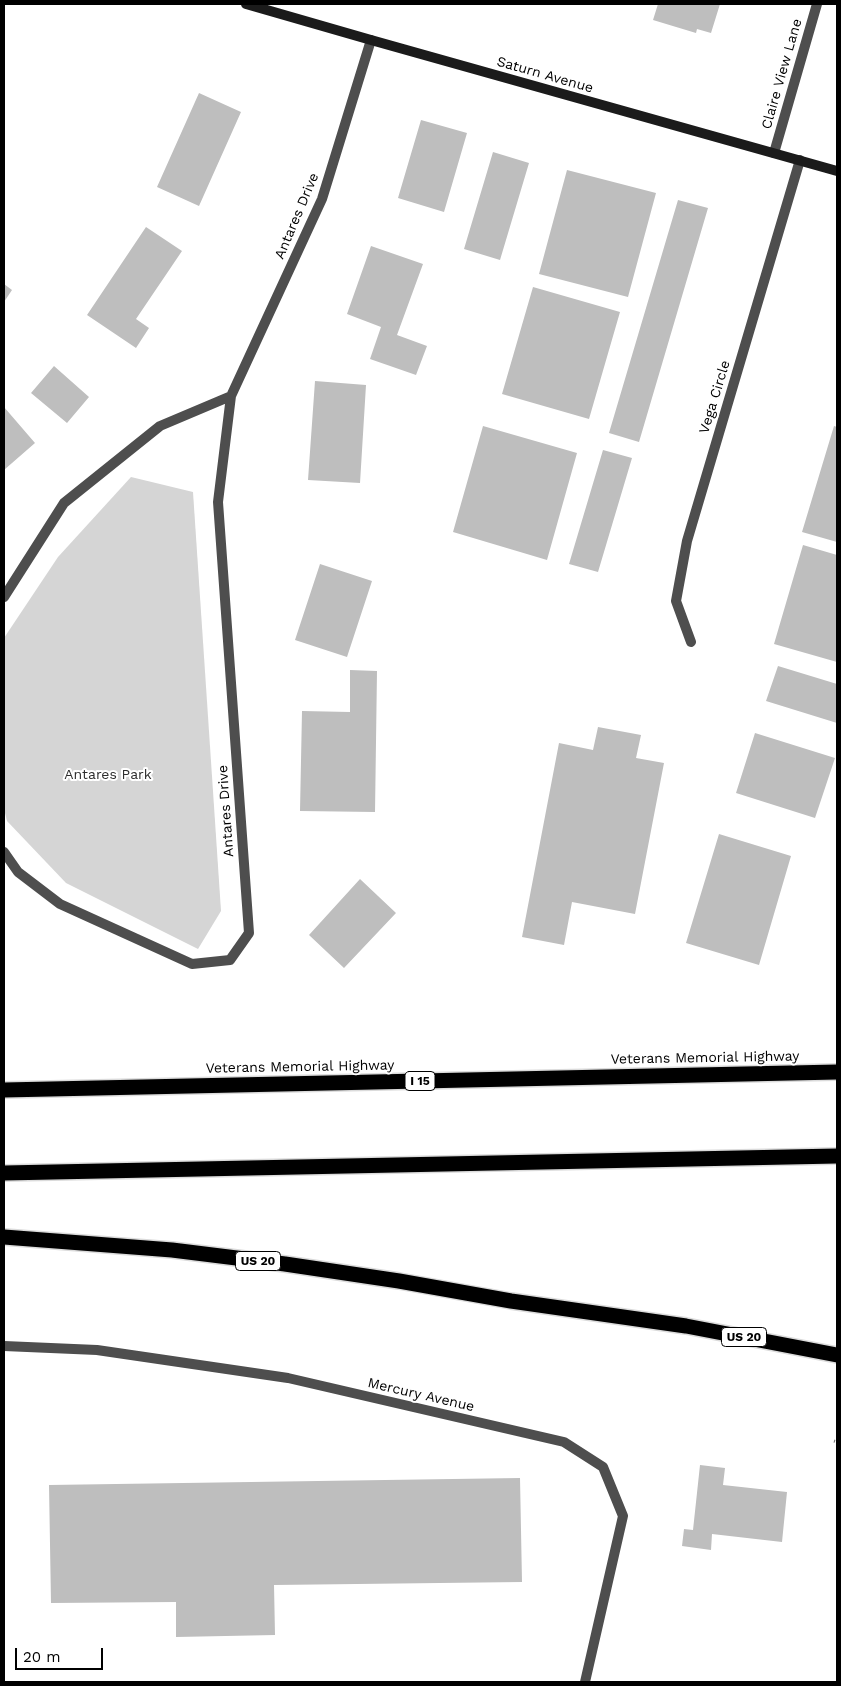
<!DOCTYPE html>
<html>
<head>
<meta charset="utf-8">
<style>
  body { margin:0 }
  #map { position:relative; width:841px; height:1686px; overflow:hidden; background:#fff; font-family:"Work Sans",sans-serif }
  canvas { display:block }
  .frame { position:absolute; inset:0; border:5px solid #000; pointer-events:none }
  .scale { position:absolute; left:15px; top:1648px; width:88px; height:22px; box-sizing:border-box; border:2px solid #000; border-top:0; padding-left:6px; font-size:15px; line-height:18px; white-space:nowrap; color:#000; -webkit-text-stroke:4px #fff; paint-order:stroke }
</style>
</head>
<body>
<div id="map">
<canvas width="841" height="1686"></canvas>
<div class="frame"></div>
<div class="scale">20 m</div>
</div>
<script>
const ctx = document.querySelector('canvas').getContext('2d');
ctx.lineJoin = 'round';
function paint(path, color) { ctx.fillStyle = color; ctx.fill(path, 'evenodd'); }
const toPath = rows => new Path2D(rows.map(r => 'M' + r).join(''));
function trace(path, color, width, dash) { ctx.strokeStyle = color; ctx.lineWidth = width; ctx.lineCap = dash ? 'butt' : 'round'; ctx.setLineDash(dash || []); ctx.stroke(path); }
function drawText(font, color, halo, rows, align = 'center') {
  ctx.font = font + ' "Work Sans",sans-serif'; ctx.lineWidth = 4; ctx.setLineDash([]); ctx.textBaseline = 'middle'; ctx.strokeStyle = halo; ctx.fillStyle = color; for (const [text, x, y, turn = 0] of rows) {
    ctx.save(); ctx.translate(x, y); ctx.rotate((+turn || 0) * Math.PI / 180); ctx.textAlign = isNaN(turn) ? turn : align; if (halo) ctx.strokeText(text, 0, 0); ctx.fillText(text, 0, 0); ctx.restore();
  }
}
paint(toPath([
  [131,477,193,492,221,911,198,949,66,883,7,821,4,809,4,638,58,557]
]), '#d5d5d5');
paint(toPath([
  [658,4,720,4,711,33,697,29,696,33,653,20],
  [199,93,241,112,199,206,157,187],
  [421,120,467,133,444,212,398,198],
  [493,152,529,163,500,260,464,249],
  [567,170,656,193,628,297,539,274],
  [678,200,708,208,639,442,609,433],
  [146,227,182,251,136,319,149,328,136,348,87,315],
  [371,246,423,264,397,335,427,346,416,375,370,359,381,327,347,314],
  [4,284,12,290,4,302],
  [533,287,620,312,589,419,502,394],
  [54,366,89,397,67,423,31,393],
  [315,381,366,385,360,483,308,480],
  [4,407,35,443,4,470],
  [483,426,577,453,547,560,453,532],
  [834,426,837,427,837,542,802,532],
  [603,450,632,458,598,572,569,564],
  [803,545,837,555,837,662,774,644],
  [320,564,372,581,347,657,295,640],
  [778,666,837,684,837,723,766,701],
  [350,670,377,671,375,812,300,811,302,711,350,712],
  [598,727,641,735,636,758,664,763,635,914,572,902,564,945,522,937,559,743,593,750],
  [755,733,835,758,815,818,736,793],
  [719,834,791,856,759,965,686,943],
  [360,879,396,913,344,968,309,935],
  [700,1465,725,1468,723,1485,787,1492,782,1542,712,1534,711,1550,682,1546,684,1529,693,1530],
  [520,1478,522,1582,274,1585,275,1635,176,1637,176,1602,51,1603,49,1485]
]), '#bebebe');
const highway = toPath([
  [4,1090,837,1072],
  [4,1173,837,1156],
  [4,1237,172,1250,285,1264,399,1281,511,1301,686,1326,837,1355]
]);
trace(highway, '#dbdbdb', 18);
trace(toPath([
  [834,1441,837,1442]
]), '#707070', 3, [1, 2.5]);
trace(toPath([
  [774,153,817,4],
  [231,396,322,199,371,40],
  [4,597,64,503,160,426,231,396,218,502,249,933,230,960,192,964,60,904,18,872,4,852],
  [691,642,676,601,687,541,800,160],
  [4,1346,97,1350,288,1378,564,1442,603,1467,623,1516,585,1682]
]), '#4e4e4e', 10);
trace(toPath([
  [246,4,371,40,837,171]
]), '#1b1b1b', 10);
trace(highway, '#000', 15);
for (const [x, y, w] of [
  [420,1081,30],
  [258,1261,45],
  [744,1337,45]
]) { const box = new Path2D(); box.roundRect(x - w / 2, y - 9.5, w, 19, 4); ctx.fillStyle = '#fff'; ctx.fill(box); trace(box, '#000', 1); }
drawText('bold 12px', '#000', null, [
  ["I 15",420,1081],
  ["US 20",258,1261],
  ["US 20",744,1337]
]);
drawText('14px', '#000', '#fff', [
  ["Claire View Lane",782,74,-74],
  ["Saturn Avenue",545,75,16],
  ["Antares Drive",297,216,-67],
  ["Vega Circle",715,397,-73],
  ["Antares Drive",226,811,-94],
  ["Veterans Memorial Highway",705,1058,-1],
  ["Veterans Memorial Highway",300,1067,-1],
  ["Mercury Avenue",421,1395,13]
]);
drawText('14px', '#2c2c2c', '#fff', [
  ["Antares Park",108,775]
]);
</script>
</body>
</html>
